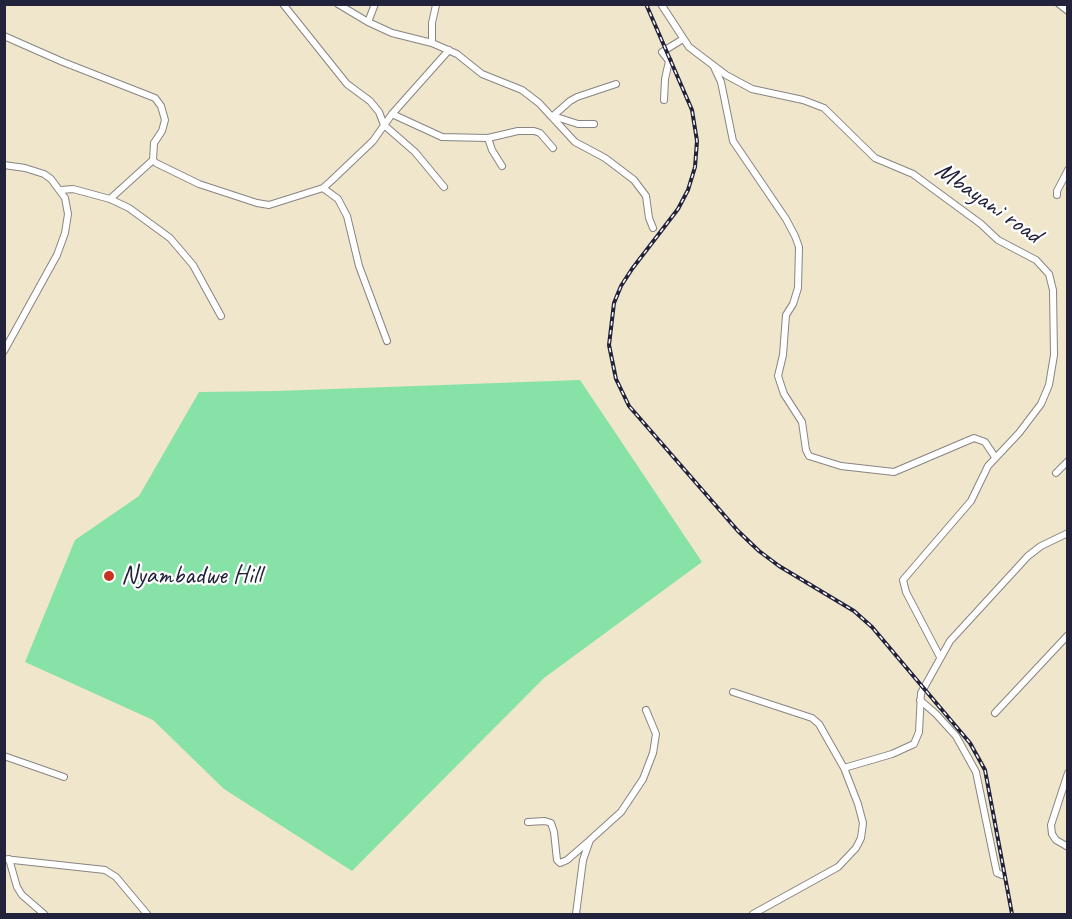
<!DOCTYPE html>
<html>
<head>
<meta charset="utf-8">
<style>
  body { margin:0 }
  #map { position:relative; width:1072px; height:919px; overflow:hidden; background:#efe6cb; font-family:Caveat,sans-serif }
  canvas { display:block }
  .frame { position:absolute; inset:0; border:6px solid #22223b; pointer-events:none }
</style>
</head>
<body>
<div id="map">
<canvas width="1072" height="919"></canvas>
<div class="frame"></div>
</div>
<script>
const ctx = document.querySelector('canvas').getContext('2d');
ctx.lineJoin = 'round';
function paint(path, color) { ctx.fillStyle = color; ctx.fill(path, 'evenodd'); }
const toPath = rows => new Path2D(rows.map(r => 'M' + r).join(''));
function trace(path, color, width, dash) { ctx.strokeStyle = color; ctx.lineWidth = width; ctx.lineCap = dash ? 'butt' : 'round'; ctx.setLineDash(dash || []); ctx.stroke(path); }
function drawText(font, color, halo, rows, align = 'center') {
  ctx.font = font + ' Caveat,sans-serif'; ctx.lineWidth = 4.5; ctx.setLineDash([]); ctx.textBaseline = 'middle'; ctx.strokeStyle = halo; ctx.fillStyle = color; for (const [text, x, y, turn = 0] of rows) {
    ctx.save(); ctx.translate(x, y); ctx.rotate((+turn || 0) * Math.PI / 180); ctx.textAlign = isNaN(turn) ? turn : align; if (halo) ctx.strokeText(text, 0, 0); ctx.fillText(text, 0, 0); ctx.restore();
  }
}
paint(toPath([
  [580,380,702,562,544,678,352,871,224,789,153,720,25,662,75,540,139,496,199,392,277,391]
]), '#87e2a8');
const minor = toPath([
  [283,4,347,84,370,101,379,112,384,125,415,152,444,187],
  [338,4,368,22,392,33,432,43,457,54,482,74,522,90,539,103,575,142,605,158,634,180,646,196,649,218,653,228],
  [661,4,689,47,726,75,752,89,803,100,824,108,875,158,913,174,981,224,998,240,1036,260,1049,274,1053,290,1054,355,1049,385,1041,404,1019,433,988,466,971,501,903,580,906,592,940,657],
  [1059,4,1068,11],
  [368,22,375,4],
  [4,36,63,62,155,98,161,106,165,120,162,131,154,143,153,160,156,163,199,184,257,203,269,205,323,188,331,181,373,141,392,114,449,50],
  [432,43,432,23,436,5],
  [714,67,721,82,733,141,786,219,795,236,799,247,798,288,793,304,786,315,783,355,778,376,784,394,802,422,806,450,809,456,841,466,894,472,974,438,985,442,995,457],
  [664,100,665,79,669,61,662,52,683,39],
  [392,114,442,137,488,138,518,131,534,131,540,133,553,148],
  [550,115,578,124,594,124],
  [553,116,570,101,577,97,616,84],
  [488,138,492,150,502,166],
  [4,165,25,168,44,174,51,179,65,198,68,214,65,233,57,255,4,351],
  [323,188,338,199,347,216,359,266,387,341],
  [61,190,73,189,110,199,129,208,170,238,193,265,221,316],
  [1057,195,1057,191,1068,170],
  [110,199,153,160],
  [1056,473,1068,461],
  [733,692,812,718,819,724,844,768,858,804,863,823,861,838,856,848,838,867,753,914],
  [920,700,936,714,956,736,976,772,995,864,997,873,1002,875],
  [995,713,1068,635],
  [4,756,64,777],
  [844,768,892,754,914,744,919,732,921,693,950,641,1028,556,1041,546,1068,533],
  [1068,773,1051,825,1052,834,1056,840,1068,847],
  [528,822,545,821,551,823,554,832,557,860,560,863,567,860,589,841],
  [4,859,105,870,116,877,147,914],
  [9,859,17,887,22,895,44,914],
  [576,914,583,860,590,840,621,812,643,779,653,753,656,734,646,710]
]);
trace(minor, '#888483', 8);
trace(minor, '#fff', 6);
const rail = toPath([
  [646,4,692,110,697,141,695,167,688,190,678,209,632,269,621,286,614,303,609,345,616,379,629,406,738,531,759,551,779,566,854,611,872,627,970,743,985,770,1012,914]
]);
trace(rail, '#22223b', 4);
trace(rail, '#fff', 1.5, [4.5]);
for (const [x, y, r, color] of [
  [109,576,6,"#c8321e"]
]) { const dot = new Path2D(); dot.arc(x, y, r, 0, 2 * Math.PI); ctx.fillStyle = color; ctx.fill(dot); trace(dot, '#fff', 2); }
drawText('26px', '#22223b', '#fff', [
  ["Mbayani road",988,203,35]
]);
drawText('26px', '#22223b', '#fff', [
  ["Nyambadwe Hill",121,576]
], 'left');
</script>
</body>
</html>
